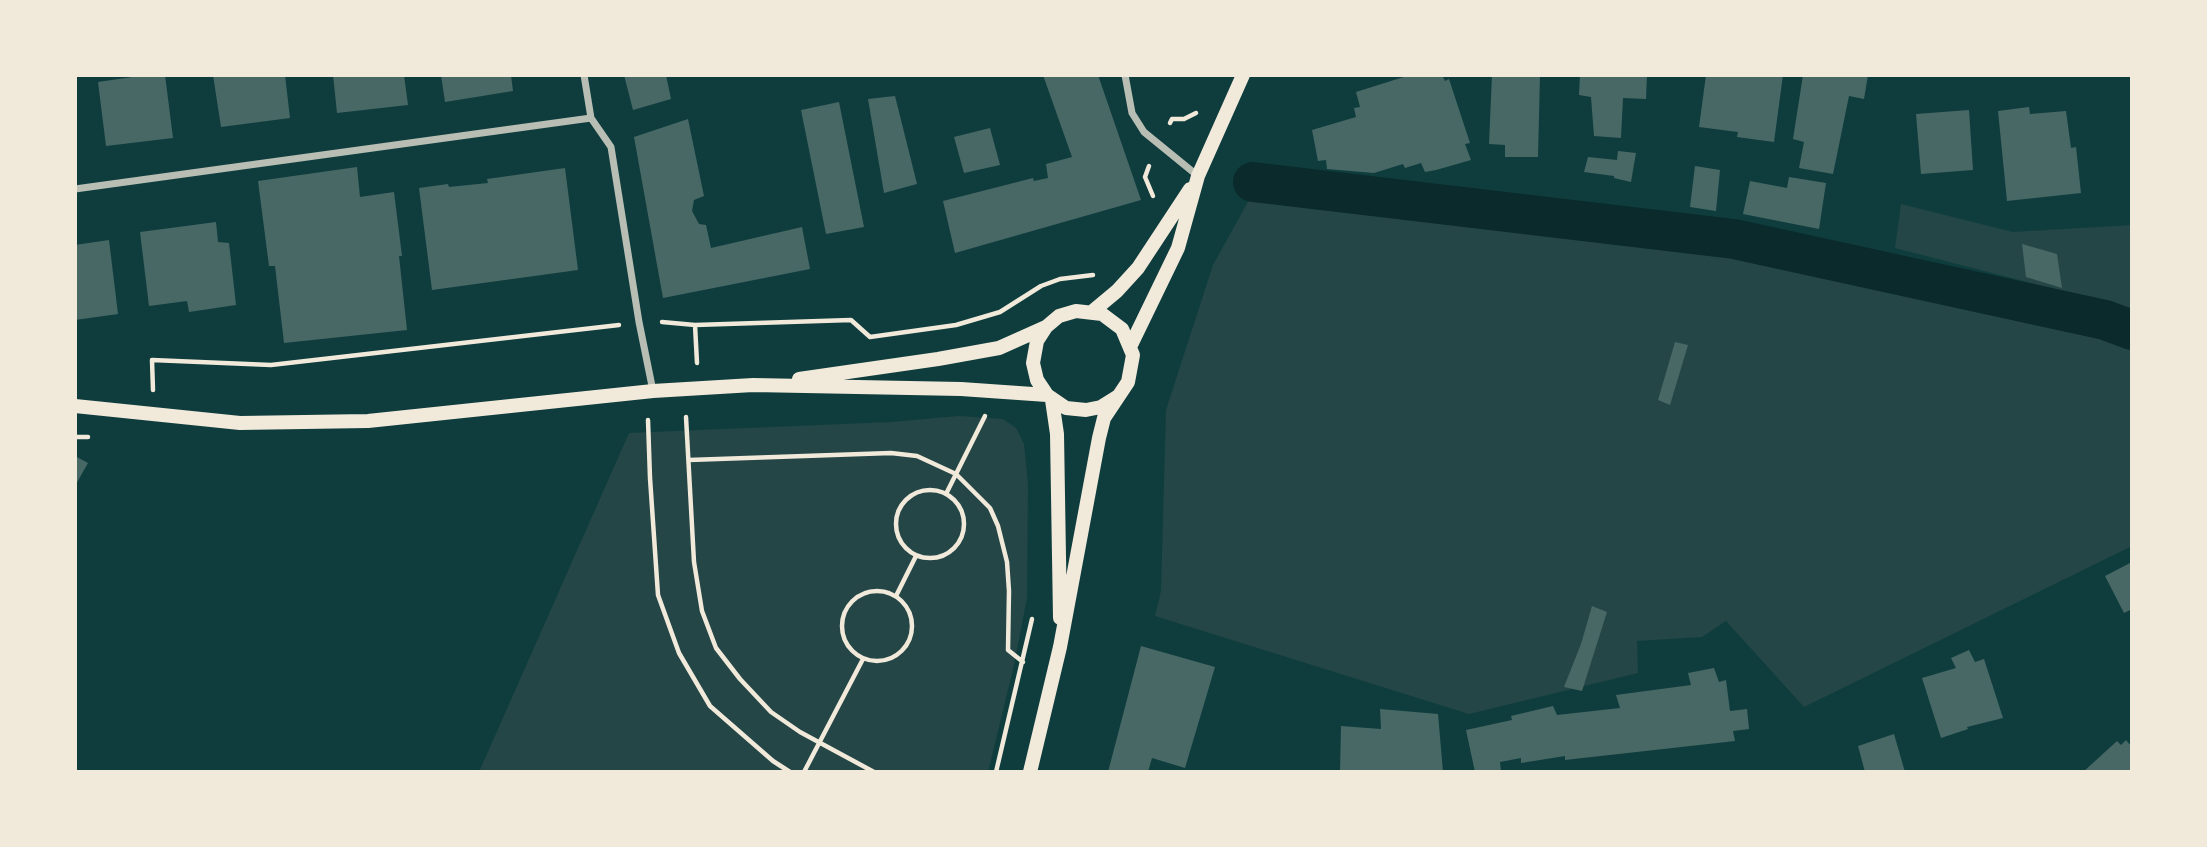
<!DOCTYPE html>
<html>
<head>
<meta charset="utf-8">
<style>
  body { margin:0 }
  #map { position:relative; width:2207px; height:847px; overflow:hidden; background:#0f3d3e; font-family:Karla,sans-serif }
  canvas { display:block }
  .frame { position:absolute; inset:0; border:77px solid #f1e9da; pointer-events:none }
</style>
</head>
<body>
<div id="map">
<canvas width="2207" height="847"></canvas>
<div class="frame"></div>
</div>
<script>
const ctx = document.querySelector('canvas').getContext('2d');
ctx.lineJoin = 'round';
function paint(path, color) { ctx.fillStyle = color; ctx.fill(path, 'evenodd'); }
const toPath = rows => new Path2D(rows.map(r => 'M' + r).join(''));
function trace(path, color, width, dash) { ctx.strokeStyle = color; ctx.lineWidth = width; ctx.lineCap = dash ? 'butt' : 'round'; ctx.setLineDash(dash || []); ctx.stroke(path); }
paint(toPath([
  [1250,198,1707,250,2066,323,2125,340,2132,343,2132,546,1804,707,1726,621,1702,637,1637,641,1638,673,1469,714,1155,616,1161,591,1166,410,1213,265],
  [1901,204,2013,232,2132,225,2132,309,1895,248],
  [959,416,1003,419,1016,428,1024,444,1028,484,1027,598,1014,665,988,772,479,772,629,433,891,422]
]), '#244646');
trace(toPath([
  [1253,182,1734,239,2105,320,2132,330]
]), '#0a2a2b', 40);
paint(toPath([
  [146,75,165,75,173,138,106,146,98,82],
  [213,75,285,75,290,118,221,127],
  [333,75,404,75,408,105,337,113],
  [441,75,511,75,513,91,445,102],
  [624,75,666,75,671,99,633,110],
  [1043,75,1098,75,1141,200,955,253,943,201,1033,178,1034,181,1048,178,1046,164,1072,157],
  [1410,75,1442,75,1445,81,1449,79,1470,143,1465,144,1471,160,1436,170,1425,172,1421,163,1405,168,1403,164,1374,173,1327,169,1326,160,1318,161,1312,130,1356,117,1354,108,1360,107,1356,92],
  [1492,75,1540,75,1538,157,1505,157,1505,145,1489,144],
  [1580,75,1647,75,1646,99,1623,98,1621,138,1594,136,1591,97,1579,95],
  [1706,75,1783,75,1774,142,1737,137,1738,132,1699,127],
  [1803,75,1868,75,1864,99,1849,96,1833,174,1799,168,1804,142,1793,139],
  [895,96,917,184,884,193,868,99],
  [839,102,864,227,826,234,801,110],
  [2029,107,2030,114,2066,111,2071,148,2076,147,2081,193,2007,201,1998,111],
  [1969,110,1973,170,1921,174,1916,114],
  [688,119,704,196,694,200,692,211,699,224,706,225,711,248,802,227,810,269,663,298,634,137],
  [990,128,1000,165,964,173,954,137],
  [1618,151,1636,153,1631,182,1614,178,1614,176,1584,172,1588,157,1617,160],
  [1695,166,1720,170,1716,211,1690,207],
  [357,167,360,197,394,192,402,256,399,256,407,330,284,343,275,266,269,266,258,181],
  [565,168,578,270,432,290,419,188,448,184,449,187,488,183,487,179],
  [1789,177,1826,183,1819,229,1743,214,1750,181,1787,188],
  [216,222,218,242,229,243,236,305,189,312,187,301,149,306,140,232],
  [109,240,118,314,75,320,75,245],
  [2022,244,2057,254,2062,288,2026,277],
  [1675,342,1688,345,1670,405,1658,400],
  [75,456,88,463,75,486],
  [2132,562,2132,609,2124,613,2105,576],
  [1592,606,1607,612,1582,691,1564,687,1581,644],
  [1141,646,1215,667,1185,768,1152,758,1148,772,1108,772],
  [1969,650,1975,662,1984,659,2003,718,1967,727,1968,729,1941,738,1922,678,1956,668,1951,658],
  [1714,668,1719,682,1726,680,1730,711,1747,709,1749,729,1733,731,1735,741,1565,760,1565,756,1521,763,1521,758,1500,762,1501,772,1475,772,1466,730,1512,720,1511,716,1553,706,1557,715,1620,708,1616,695,1691,685,1688,673],
  [1380,709,1438,714,1443,772,1340,772,1341,726,1381,729],
  [1894,734,1905,772,1865,772,1858,746],
  [2126,740,2132,747,2132,772,2083,772,2117,741,2121,745]
]), '#486865');
trace(toPath([
  [1170,123,1172,119,1184,119,1196,113],
  [1149,166,1145,177,1153,196],
  [662,322,695,325,851,320,870,337,956,325,1000,312,1041,286,1060,279,1093,275],
  [695,325,697,363],
  [153,390,152,360,271,365,619,325],
  [686,417,694,562,702,611,716,648,740,679,771,712,800,732,874,772],
  [648,420,650,478,658,595,679,653,710,706,773,761,790,772],
  [75,437,88,437],
  [689,460,891,453,917,456,956,474,990,508,998,526,1007,562,1009,591,1008,650,1023,662],
  '896 524a34 34 0 1 1 68 0a34 34 0 1 1-68 0Z',
  [946,494,985,416],
  '842 626a35 35 0 1 1 70 0a35 35 0 1 1-70 0Z',
  [896,596,916,556],
  [804,772,863,659],
  [996,772,1032,619]
]), '#f1e9da', 4.5);
trace(toPath([
  [584,75,591,118,611,147,639,322,653,391],
  [1125,75,1132,113,1144,132,1198,176],
  [75,189,591,118]
]), '#b8beb3', 7);
trace(toPath([
  [1093,311,1117,291,1138,268,1190,189],
  [1131,345,1178,248,1198,176,1243,75],
  [799,379,938,359,999,348,1046,327],
  [1052,400,1057,434,1060,618],
  [75,406,240,423,368,421,653,391,753,385,961,389,1047,395],
  [1030,772,1060,647,1099,438,1104,418,1128,382,1133,355,1122,329,1102,314,1076,311,1059,316,1046,327,1037,341,1033,363,1037,380,1047,395,1066,408,1086,410,1101,407,1117,397]
]), '#f1e9da', 14);
</script>
</body>
</html>
